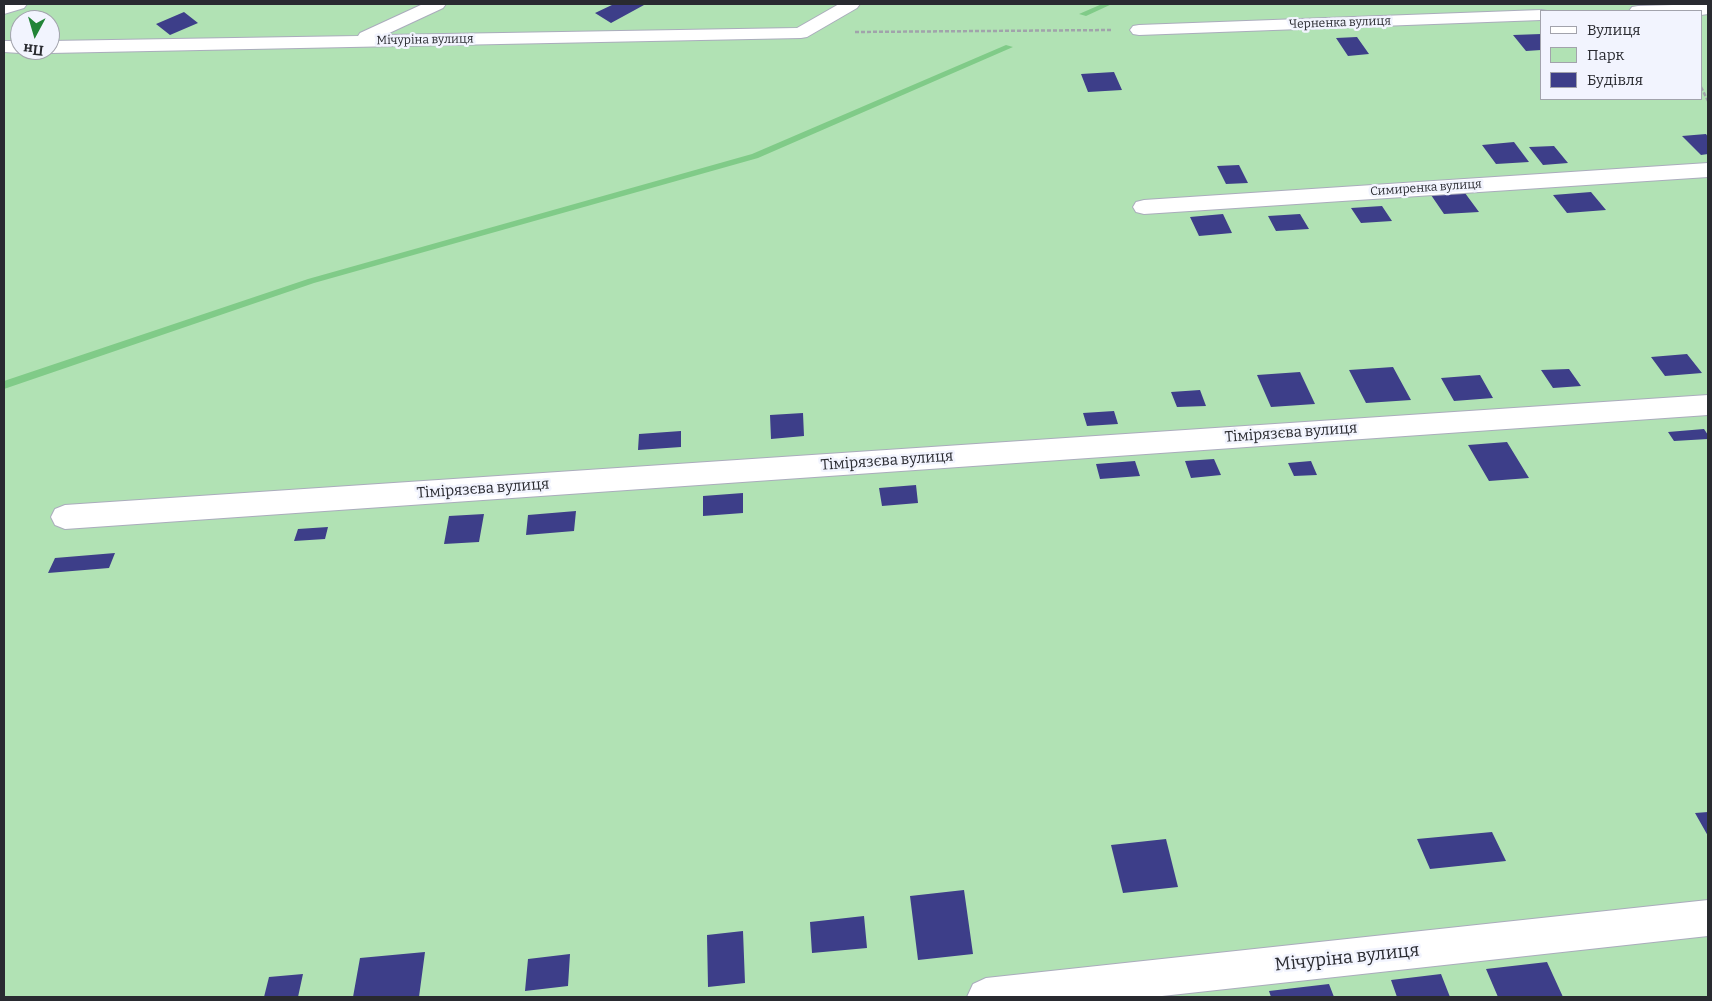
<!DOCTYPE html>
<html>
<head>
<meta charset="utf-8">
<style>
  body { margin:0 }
  #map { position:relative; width:1712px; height:1001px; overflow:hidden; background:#f2f4fe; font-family:Bitter,serif }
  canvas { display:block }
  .frame { position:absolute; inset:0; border:5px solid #292a30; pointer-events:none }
  .legend { position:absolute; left:1540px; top:10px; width:162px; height:90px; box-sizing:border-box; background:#f2f4fe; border:1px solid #a2a3ac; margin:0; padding:6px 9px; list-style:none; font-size:15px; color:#292a30 }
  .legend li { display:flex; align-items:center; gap:10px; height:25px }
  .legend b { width:25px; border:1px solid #a2a3ac }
  .north { position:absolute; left:10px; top:10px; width:50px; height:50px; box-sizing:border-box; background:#f2f4fe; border:1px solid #a2a3ac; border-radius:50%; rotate:186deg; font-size:14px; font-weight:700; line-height:20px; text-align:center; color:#292a30 }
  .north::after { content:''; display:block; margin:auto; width:18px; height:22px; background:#228437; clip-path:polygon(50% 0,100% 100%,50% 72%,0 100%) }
</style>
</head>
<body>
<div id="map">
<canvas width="1712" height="1001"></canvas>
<div class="frame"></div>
<ul class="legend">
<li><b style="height:6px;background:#fff"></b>Вулиця</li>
<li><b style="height:14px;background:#b1e2b4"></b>Парк</li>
<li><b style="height:14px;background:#3d3e89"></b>Будівля</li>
</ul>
<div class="north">Пн</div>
</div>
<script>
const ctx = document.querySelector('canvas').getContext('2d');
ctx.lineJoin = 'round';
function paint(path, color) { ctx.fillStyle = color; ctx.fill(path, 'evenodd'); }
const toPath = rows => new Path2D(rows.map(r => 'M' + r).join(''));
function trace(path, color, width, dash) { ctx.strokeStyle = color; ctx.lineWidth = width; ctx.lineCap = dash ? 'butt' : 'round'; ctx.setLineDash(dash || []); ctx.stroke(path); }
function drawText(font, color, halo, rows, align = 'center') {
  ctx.font = font + ' Bitter,serif'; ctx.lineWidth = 5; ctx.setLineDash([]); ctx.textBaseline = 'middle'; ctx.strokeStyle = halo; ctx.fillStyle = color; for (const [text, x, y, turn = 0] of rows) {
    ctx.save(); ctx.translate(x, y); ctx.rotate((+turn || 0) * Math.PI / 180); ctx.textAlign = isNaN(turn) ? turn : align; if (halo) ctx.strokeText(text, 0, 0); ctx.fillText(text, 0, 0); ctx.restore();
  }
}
paint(toPath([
  [4,4,1708,4,1708,997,4,997],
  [1541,11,1701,11,1701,99,1541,99],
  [20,20,50,20,50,50,20,50]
]), '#b1e2b4');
paint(toPath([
  [1102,4,1112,4,1086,16,1079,14,1102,4],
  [1006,45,1013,47,758,158,314,283,4,389,4,381,308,279,752,154,1006,45]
]), '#80cb88');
paint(toPath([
  [614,4,641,4,644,5,611,23,595,13],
  [184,12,198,23,170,35,156,24],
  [1541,34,1541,50,1526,51,1513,35],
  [1357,37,1369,54,1348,56,1336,38],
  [1114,72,1122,90,1088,92,1081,74],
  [1706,134,1708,137,1708,154,1701,155,1682,136],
  [1514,142,1529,162,1496,164,1482,145],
  [1554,146,1568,163,1543,165,1529,147],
  [1239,165,1248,183,1226,184,1217,166],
  [1591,192,1606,210,1567,213,1553,195],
  [1465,193,1479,212,1444,214,1431,195],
  [1382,206,1392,221,1361,223,1351,208],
  [1223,214,1232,233,1199,236,1190,217],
  [1300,214,1309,229,1276,231,1268,216],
  [1687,354,1702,373,1665,376,1651,357],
  [1393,367,1411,400,1366,403,1349,370],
  [1569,369,1581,386,1553,388,1541,370],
  [1300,372,1315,404,1271,407,1257,375],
  [1480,375,1493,398,1454,401,1441,378],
  [1200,390,1206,406,1177,407,1171,392],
  [1114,411,1118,424,1087,426,1083,413],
  [803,413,804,436,771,439,770,415],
  [1704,429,1708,435,1708,439,1674,441,1668,432],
  [681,431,681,447,638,450,639,434],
  [1507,442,1529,478,1489,481,1468,445],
  [1214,459,1221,475,1191,478,1185,461],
  [1135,461,1140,476,1100,479,1096,464],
  [1311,461,1317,475,1294,476,1288,463],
  [916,485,918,503,882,506,879,488],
  [743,493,743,513,703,516,703,496],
  [576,511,574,531,526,535,528,515],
  [484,514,479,542,444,544,449,516],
  [328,527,325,539,294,541,298,529],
  [115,553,109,568,48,573,55,558],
  [1708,812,1708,836,1695,813],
  [1492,832,1506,861,1430,869,1417,839],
  [1166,839,1178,887,1123,893,1111,845],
  [964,890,973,954,918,960,910,896],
  [864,916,867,948,812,953,810,922],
  [743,931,745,983,708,987,707,935],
  [425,952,419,997,353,997,360,958],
  [570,954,568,986,525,991,528,959],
  [1547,962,1563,997,1498,997,1486,969],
  [303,974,298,997,264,997,269,977],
  [1441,974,1450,997,1397,997,1391,980],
  [1329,984,1334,997,1271,997,1269,991]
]), '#3d3e89');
const minor = toPath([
  [4,4,27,4,24,8,4,14,4,4],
  [423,4,446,4,443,8,385,35,797,28,839,4,860,4,857,8,807,37,801,38,50,53,43,50,50,50,50,41,358,36,360,33,423,4],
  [1708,4,1708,14,1701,15,1701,11,1629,11,1632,7,1638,6,1708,4],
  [1541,10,1547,11,1541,11,1541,20,1139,35,1133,34,1130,30,1133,26,1139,25,1541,10],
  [4,41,20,41,20,50,27,50,20,53,4,52,4,41],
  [1708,163,1708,177,1144,214,1136,212,1133,207,1136,202,1144,200,1708,163],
  [1708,395,1708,415,65,529,55,525,51,517,55,509,65,505,1708,395],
  [1708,900,1708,936,1153,997,967,997,973,984,986,978,1708,900]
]);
trace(minor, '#aaacbc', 2);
trace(toPath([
  [855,32,1111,30],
  [1701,87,1708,101]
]), '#a1a3ab', 2.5, [4, 2]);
paint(minor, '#fff');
drawText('12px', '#292a30', '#f2f4fe', [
  ["Черненка вулиця",1340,23,-2],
  ["Мічуріна вулиця",425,40,-1],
  ["Симиренка вулиця",1426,188,-4]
]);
drawText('15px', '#292a30', '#f2f4fe', [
  ["Тімірязєва вулиця",1291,433,-4],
  ["Тімірязєва вулиця",887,461,-4],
  ["Тімірязєва вулиця",483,489,-4]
]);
drawText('18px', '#292a30', '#f2f4fe', [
  ["Мічуріна вулиця",1347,958,-6]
]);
</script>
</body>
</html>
